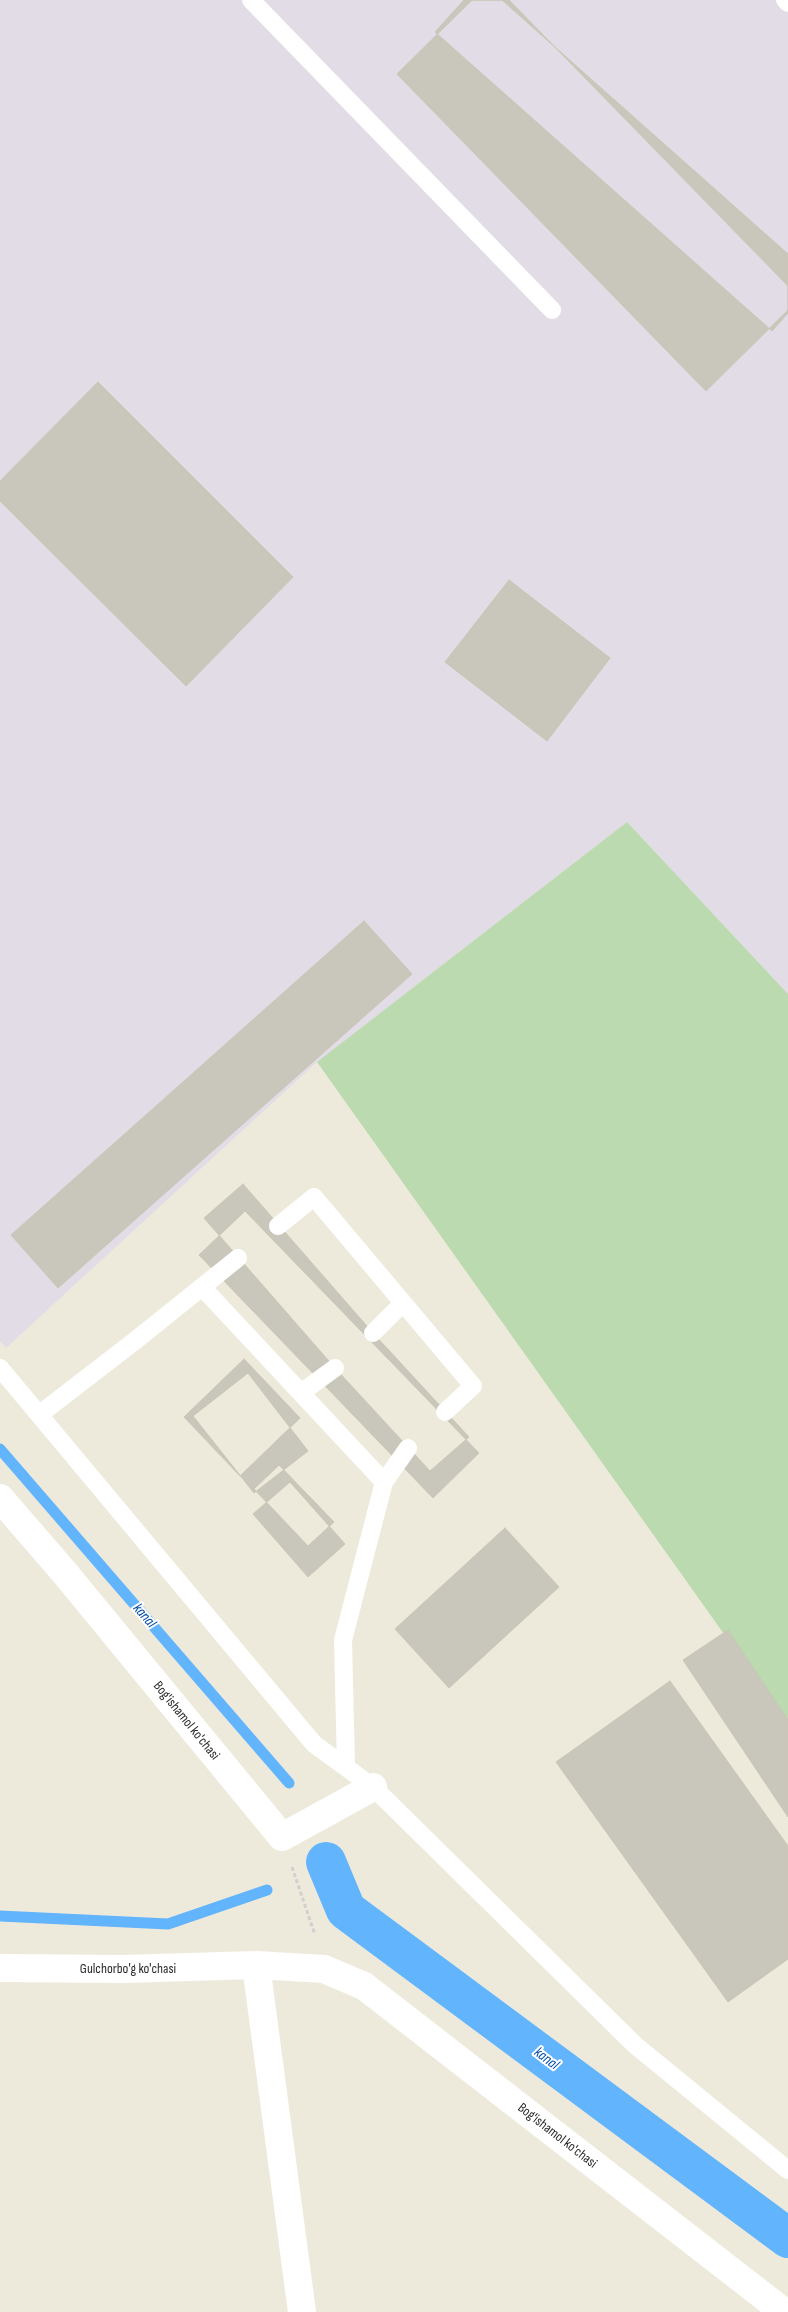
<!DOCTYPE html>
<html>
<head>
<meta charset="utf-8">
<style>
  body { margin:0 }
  canvas { display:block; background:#eeeadb }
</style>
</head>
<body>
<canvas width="788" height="2312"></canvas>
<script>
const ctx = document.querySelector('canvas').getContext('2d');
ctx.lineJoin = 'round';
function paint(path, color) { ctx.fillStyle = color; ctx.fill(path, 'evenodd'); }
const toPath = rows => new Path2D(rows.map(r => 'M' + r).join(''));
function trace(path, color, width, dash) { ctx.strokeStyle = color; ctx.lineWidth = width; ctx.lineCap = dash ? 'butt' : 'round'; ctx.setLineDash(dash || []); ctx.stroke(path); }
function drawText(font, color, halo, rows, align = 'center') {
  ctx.font = font + ' "Sofia Sans Condensed",sans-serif'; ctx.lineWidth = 4; ctx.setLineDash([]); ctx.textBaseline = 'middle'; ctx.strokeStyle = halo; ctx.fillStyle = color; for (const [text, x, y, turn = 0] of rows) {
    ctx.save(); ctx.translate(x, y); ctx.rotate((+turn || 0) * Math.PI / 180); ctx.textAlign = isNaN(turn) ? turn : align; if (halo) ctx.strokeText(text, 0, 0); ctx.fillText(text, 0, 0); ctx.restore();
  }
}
paint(toPath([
  [0,0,788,0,788,994,627,822,317,1062,6,1348,0,1341]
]), '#e1dce6');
paint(toPath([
  [627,822,788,994,788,1724,317,1062]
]), '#bcdab0');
trace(toPath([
  [0,1449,289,1783],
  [0,1916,168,1924,267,1890]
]), '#62b5fc', 11);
trace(toPath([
  [326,1862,346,1910,788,2238]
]), '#62b5fc', 40);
const building = toPath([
  [464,0,502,0,788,254,788,313,772,331,435,32,464,0],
  [472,0,509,0,788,286,788,310,706,391,397,74,472,0],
  [98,382,293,577,186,686,0,501,0,481,98,382],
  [509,580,610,658,547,741,445,662,509,580],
  [364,921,412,974,58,1288,11,1235,364,921],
  [243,1184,373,1333,469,1437,430,1471,335,1368,204,1218,243,1184],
  [245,1211,479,1453,433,1498,199,1255,245,1211],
  [244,1359,300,1418,240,1476,184,1417,244,1359],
  [248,1373,308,1451,254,1493,193,1416,248,1373],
  [279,1465,334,1522,308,1546,254,1489,279,1465],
  [290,1482,345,1544,308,1577,253,1514,290,1482],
  [505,1528,559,1587,449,1688,395,1629,505,1528],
  [728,1630,788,1720,788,1817,683,1660,728,1630],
  [670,1681,788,1846,788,1959,728,2002,556,1762,670,1681]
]);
paint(building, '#c9c6bb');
trace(building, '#cac6b4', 1);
trace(toPath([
  [292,1867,315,1935]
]), '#d0d0d0', 3, [4, 2.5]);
trace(toPath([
  [251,0,552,310],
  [785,0,788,3],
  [278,1226,314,1197,473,1386,445,1412],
  [202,1287,384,1482],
  [373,1333,403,1303],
  [0,1368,314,1744,373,1787,635,2045,788,2170],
  [302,1392,335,1368],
  [40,1414,136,1340,238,1258],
  [346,1767,343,1640,384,1482,408,1448]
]), '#fff', 18);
trace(toPath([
  [0,1498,64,1572,282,1837,373,1787],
  [0,1968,123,1969,256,1965],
  [302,2312,256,1965,324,1969,364,1986,784,2312]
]), '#fff', 28);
drawText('14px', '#2a2a2a', '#fff', [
  ["Bog'ishamol ko'chasi",186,1721,51],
  ["Gulchorbo'g ko'chasi",128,1969],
  ["Bog'ishamol ko'chasi",557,2136,38]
]);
drawText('italic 15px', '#004ea9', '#fff', [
  ["kanal",144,1616,49],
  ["kanal",546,2059,37]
]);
</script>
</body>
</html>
